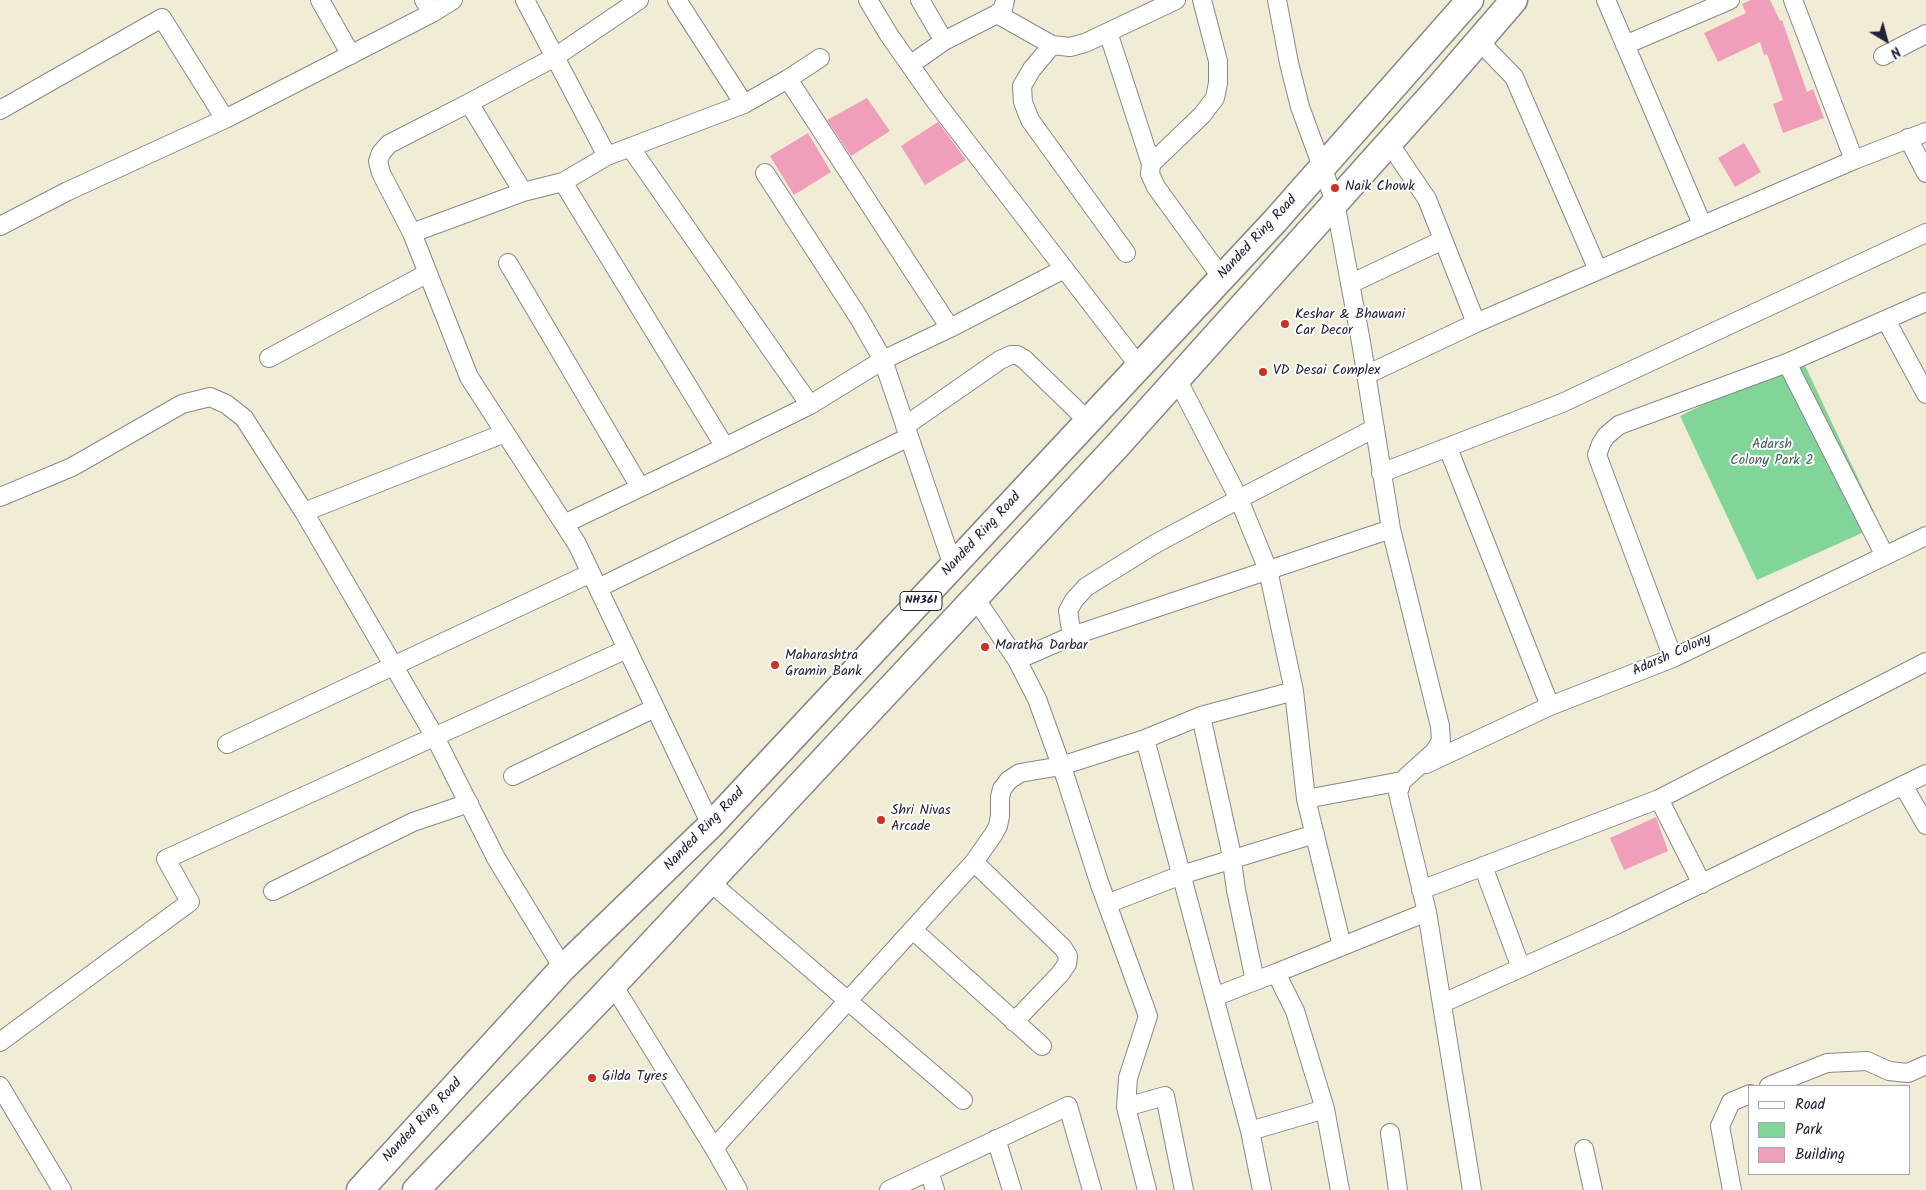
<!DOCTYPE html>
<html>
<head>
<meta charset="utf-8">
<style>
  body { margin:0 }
  #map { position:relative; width:1926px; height:1190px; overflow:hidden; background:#f1ecd5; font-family:Kalam,sans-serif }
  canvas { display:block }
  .legend { position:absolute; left:1748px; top:1085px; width:162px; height:90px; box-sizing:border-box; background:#fff; border:1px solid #a7a7b1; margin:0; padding:6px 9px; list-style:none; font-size:15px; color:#22223b }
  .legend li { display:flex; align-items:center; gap:10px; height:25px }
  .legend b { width:25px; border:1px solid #a7a7b1 }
  .north { position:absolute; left:1861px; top:15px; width:50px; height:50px; -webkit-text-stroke:4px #fff; paint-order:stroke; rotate:143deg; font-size:14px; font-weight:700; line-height:20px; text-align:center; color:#22223b }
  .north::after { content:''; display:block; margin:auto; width:18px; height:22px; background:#22223b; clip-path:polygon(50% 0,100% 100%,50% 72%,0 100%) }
</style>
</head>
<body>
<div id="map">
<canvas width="1926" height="1190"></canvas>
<ul class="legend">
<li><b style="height:6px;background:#fff"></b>Road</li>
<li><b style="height:14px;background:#81d598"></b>Park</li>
<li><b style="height:14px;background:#ef9fba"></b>Building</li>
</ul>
<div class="north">N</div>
</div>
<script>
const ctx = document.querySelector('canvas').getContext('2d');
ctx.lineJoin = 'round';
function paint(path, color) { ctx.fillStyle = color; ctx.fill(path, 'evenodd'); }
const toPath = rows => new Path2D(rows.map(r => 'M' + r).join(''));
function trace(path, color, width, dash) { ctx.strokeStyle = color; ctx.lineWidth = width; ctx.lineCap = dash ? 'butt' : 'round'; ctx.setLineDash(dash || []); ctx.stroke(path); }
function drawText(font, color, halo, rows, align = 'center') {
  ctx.font = font + ' Kalam,sans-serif'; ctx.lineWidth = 4; ctx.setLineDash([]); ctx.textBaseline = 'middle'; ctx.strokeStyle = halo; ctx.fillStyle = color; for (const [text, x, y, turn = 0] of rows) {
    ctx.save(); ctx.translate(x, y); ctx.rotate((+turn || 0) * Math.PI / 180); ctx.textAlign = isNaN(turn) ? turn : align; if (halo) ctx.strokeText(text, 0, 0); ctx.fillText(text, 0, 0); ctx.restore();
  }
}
paint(toPath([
  [1801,357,1880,525,1757,580,1680,416]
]), '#81d598');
paint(toPath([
  [1751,0,1770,0,1780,21,1782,20,1807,92,1813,89,1824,118,1783,133,1773,104,1783,100,1767,54,1764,55,1760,42,1718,62,1704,33,1746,13,1742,4],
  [867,98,890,131,851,156,827,120],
  [938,122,966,160,925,185,901,146],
  [808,133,831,172,794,195,770,156],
  [1744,143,1761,172,1735,187,1718,158],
  [1656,817,1668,851,1624,870,1610,838]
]), '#ef9fba');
const minor = toPath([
  [320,0,351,55],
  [424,0,432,13],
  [525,0,607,156],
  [639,0,555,57,469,103,389,144,381,153,378,161,381,173,412,233,523,192,563,182,607,156,744,104],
  [677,0,744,104,788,79,820,58],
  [868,0,889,35,936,102,1139,366],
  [920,0,944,41],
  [1202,0,1218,61,1218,83,1215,98,1202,115,1151,164,1150,174,1156,187,1222,278],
  [1277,0,1289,63,1300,107,1335,202,1361,342,1391,529,1440,726,1441,741,1434,752,1402,781,1398,793,1427,912,1472,1190],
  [1606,0,1702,224],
  [1793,0,1854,160,1926,132],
  [997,14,1052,45,1070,47,1085,43,1176,0],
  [1108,32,1151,164],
  [1479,41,1514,77,1598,270],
  [1052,45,1032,69,1022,86,1023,102,1030,120,1126,253],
  [1625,45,1730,0],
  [1883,56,1926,34],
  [910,65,944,41,997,14,1003,9,1005,0],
  [788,79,950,328,883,360,953,566],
  [469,103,523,192],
  [0,110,162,18,225,119],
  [1908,138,1926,173],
  [1389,143,1427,199,1476,323],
  [630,147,810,405],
  [563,182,725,447,810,405,883,360,859,318,765,173],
  [0,226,68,191,225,119,432,13,453,0],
  [412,233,469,377,577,544,711,825],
  [508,263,640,487],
  [1350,284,1443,240],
  [1886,320,1926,394],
  [950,328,1064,269],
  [269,358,428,273],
  [1787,363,1885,556],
  [1366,375,1476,323,1854,160],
  [905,426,1000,360,1011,355,1017,355,1024,359,1088,421],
  [1375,428,1239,499,1268,570,1294,691,1306,799,1402,781],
  [1448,448,1550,706],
  [1381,473,1562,403,1926,233],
  [0,497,72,467,182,404,210,397,226,404,244,418,304,512,435,737,496,858,563,968],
  [304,512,505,433],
  [564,524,725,447],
  [598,588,909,437],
  [975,598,1017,660,1037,699,1066,779,1099,882,1148,1016,1128,1078,1126,1107,1165,1096,1184,1190],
  [1072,636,1068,611,1074,600,1086,587,1155,544,1239,499,1177,379],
  [1673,658,1597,455,1601,444,1606,436,1619,425,1787,363,1926,302],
  [1017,660,1072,636,1391,529],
  [1201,716,1230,847,1236,890,1255,981,1276,973,1295,1011,1325,1109,1340,1190],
  [1145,739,1250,1131,1325,1109],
  [227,744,591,573],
  [1426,764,1550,706,1673,658,1926,536],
  [513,776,655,708],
  [1903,785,1926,825],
  [1306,799,1342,946],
  [974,862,1063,948,1068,956,1067,964,1060,974,1014,1022],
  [1483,866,1521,968],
  [710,882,963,1100],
  [1702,884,1659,799,1926,662],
  [1421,890,1659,799],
  [273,891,413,822,469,803],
  [1107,904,1181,875,1315,834],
  [913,930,1042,1046],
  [1276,973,1427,912],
  [613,985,714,1148,738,1190],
  [1214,997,1255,981],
  [1443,1003,1616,925,1926,774],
  [0,1042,190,902,166,859,627,649],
  [0,1086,62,1190],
  [1769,1086,1827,1063,1867,1061,1889,1071,1908,1073,1926,1065],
  [1126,1107,1147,1190],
  [1250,1131,1262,1190],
  [1390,1133,1398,1190],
  [996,1139,1012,1190],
  [714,1148,974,862,993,835,998,826,1000,816,1000,797,1002,789,1009,780,1020,773,1061,766,1145,739,1201,716,1294,691],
  [1584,1149,1593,1190],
  [929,1171,935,1190],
  [889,1190,1068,1106,1092,1190],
  [1732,1190,1720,1126,1731,1102,1750,1094]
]);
const highway = toPath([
  [360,1190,563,968,711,825,1275,221,1470,0],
  [416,1190,602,997,1117,446,1440,86,1514,0]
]);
trace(minor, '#8a8788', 20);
trace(highway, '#8a8788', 29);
trace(minor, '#fff', 18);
trace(highway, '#fff', 26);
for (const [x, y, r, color] of [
  [1335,188,5,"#c8321e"],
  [1285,324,5,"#c8321e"],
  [1263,372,5,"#c8321e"],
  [985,647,5,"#c8321e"],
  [775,665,5,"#c8321e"],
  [881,820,5,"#c8321e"],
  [592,1078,5,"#c8321e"]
]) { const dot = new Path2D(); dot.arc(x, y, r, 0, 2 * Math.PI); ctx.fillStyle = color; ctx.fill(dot); trace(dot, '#fff', 2); }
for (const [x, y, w] of [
  [921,601,42]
]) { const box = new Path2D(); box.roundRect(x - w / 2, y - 9.5, w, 19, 4); ctx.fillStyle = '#fff'; ctx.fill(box); trace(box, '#22223b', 1); }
drawText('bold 12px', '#22223b', null, [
  ["NH361",921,601]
]);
drawText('14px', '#22223b', '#fff', [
  ["Naik Chowk",1345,188],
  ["Keshar & Bhawani",1295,316],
  ["Car Decor",1295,332],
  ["VD Desai Complex",1273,372],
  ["Maratha Darbar",995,647],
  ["Maharashtra",785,657],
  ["Gramin Bank",785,673],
  ["Shri Nivas",891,812],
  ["Arcade",891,828],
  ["Gilda Tyres",602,1078]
], 'left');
drawText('14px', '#22223b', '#fff', [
  ["Nanded Ring Road",1258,238,-47],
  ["Nanded Ring Road",982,535,-47],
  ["Adarsh Colony",1672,656,-24],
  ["Nanded Ring Road",705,830,-46],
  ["Nanded Ring Road",423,1121,-47]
]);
drawText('14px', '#43615c', '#fff', [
  ["Adarsh",1772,446],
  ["Colony Park 2",1772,462]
]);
</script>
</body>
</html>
